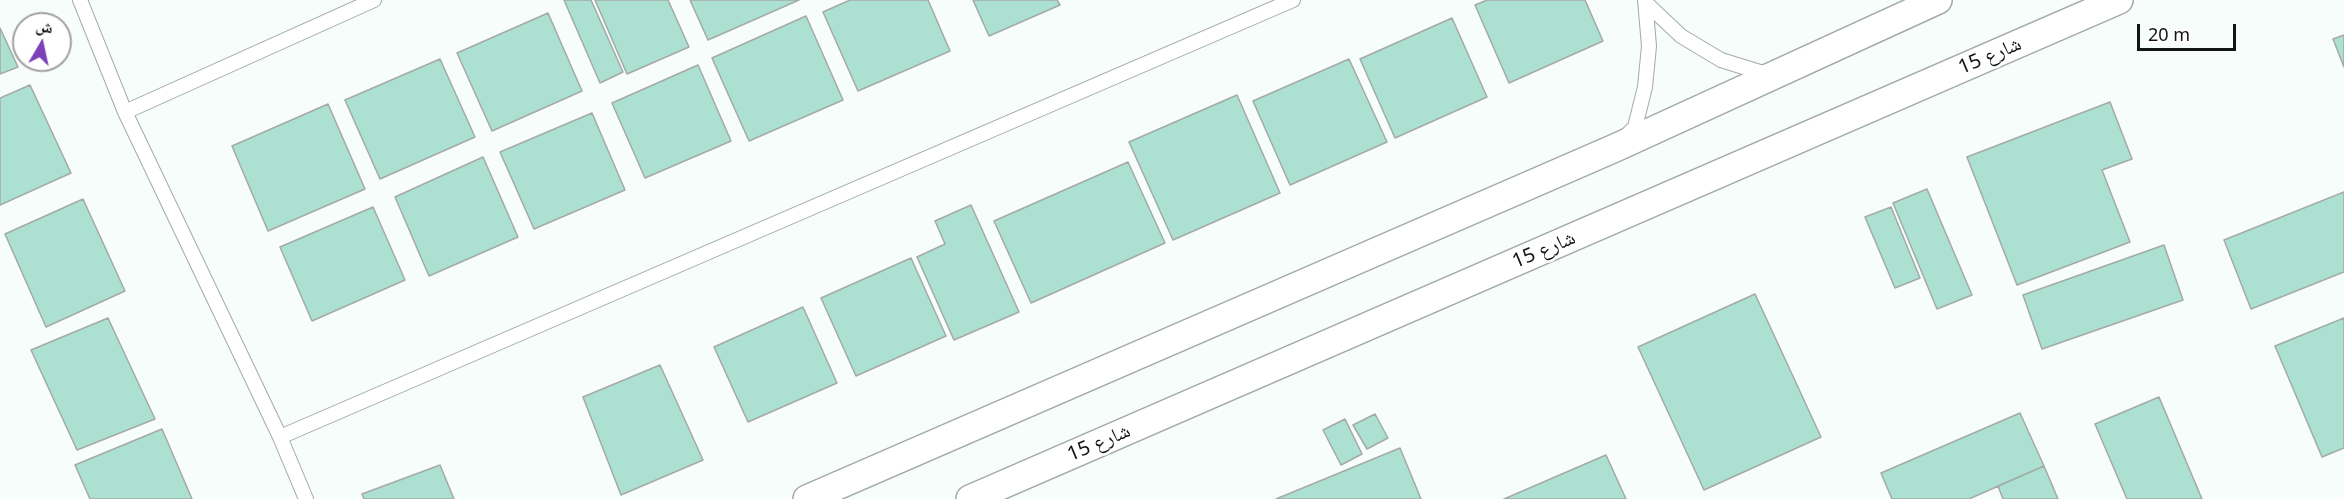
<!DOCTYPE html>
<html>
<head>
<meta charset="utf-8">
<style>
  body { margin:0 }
  #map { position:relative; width:2344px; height:499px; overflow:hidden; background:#f6fdfb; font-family:"Noto Sans","Noto Naskh Arabic",sans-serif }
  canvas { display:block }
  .north { position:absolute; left:12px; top:12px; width:60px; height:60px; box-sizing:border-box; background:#fff; border:2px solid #a1a1a1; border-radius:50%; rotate:9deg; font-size:16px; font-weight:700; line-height:24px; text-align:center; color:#131514 }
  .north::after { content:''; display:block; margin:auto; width:21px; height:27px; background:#7c41b7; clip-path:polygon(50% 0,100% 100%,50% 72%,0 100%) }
  .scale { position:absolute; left:2137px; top:24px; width:99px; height:27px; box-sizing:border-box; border:3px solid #131514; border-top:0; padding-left:8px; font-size:18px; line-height:21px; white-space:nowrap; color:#131514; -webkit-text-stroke:4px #fff; paint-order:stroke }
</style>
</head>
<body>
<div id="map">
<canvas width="2344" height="499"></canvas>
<div class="north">ش</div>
<div class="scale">20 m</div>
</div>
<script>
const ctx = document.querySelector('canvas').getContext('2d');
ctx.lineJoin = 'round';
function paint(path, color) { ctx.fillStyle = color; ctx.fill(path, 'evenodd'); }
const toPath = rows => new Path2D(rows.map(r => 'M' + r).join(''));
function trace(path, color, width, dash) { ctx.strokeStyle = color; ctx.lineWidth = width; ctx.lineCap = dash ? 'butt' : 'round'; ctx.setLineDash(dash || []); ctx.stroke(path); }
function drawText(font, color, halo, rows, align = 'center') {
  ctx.font = font + ' "Noto Sans","Noto Naskh Arabic",sans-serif'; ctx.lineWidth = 5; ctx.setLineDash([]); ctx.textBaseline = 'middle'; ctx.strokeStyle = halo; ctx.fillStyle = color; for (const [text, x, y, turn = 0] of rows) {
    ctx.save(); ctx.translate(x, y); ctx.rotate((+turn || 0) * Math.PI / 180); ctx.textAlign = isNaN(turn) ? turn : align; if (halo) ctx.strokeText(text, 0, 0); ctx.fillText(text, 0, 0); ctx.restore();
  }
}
const building = toPath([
  [564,0,591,0,623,72,600,83,564,0],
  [595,0,668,0,689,47,627,74,595,0],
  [690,0,799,0,708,40,690,0],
  [850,0,928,0,950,51,858,91,823,12,850,0],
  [973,0,1057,0,1060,5,989,36,973,0],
  [1487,0,1585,0,1603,41,1509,83,1475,5,1487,0],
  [548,13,582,91,492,131,457,53,548,13],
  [806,16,843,100,749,141,712,58,806,16],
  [1452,18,1487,97,1395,138,1360,59,1452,18],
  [0,28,18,67,0,74,0,28],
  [2344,35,2344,67,2333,39,2344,35],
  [440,59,475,137,380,179,345,100,440,59],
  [1349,59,1387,142,1290,185,1253,101,1349,59],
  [698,65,731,141,645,178,612,103,698,65],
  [30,85,71,173,0,205,0,98,30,85],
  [1237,95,1280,193,1173,240,1129,142,1237,95],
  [2110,102,2132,159,2102,170,2130,242,2017,285,1967,157,2110,102],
  [328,104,365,189,268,231,232,146,328,104],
  [592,113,625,190,534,229,500,152,592,113],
  [483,157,518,237,429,276,395,197,483,157],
  [1128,162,1165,243,1031,303,994,221,1128,162],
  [1927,189,1972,295,1937,309,1893,203,1927,189],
  [2344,192,2344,272,2251,309,2224,240,2344,192],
  [83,199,125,291,46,327,5,234,83,199],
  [971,205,1019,312,954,340,917,257,945,244,935,221,971,205],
  [373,207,405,280,312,321,280,247,373,207],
  [1891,207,1920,278,1895,288,1865,217,1891,207],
  [2164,245,2183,300,2042,349,2023,295,2164,245],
  [911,258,946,336,856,376,821,298,911,258],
  [1755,294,1821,437,1704,490,1638,347,1755,294],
  [803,307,837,383,748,422,714,347,803,307],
  [108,318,155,419,77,450,31,350,108,318],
  [2344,318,2344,448,2322,457,2275,346,2344,318],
  [660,365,703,460,621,495,583,397,660,365],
  [2159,397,2202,499,2127,499,2095,424,2159,397],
  [2020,413,2044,466,1969,499,1892,499,1881,473,2020,413],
  [1375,414,1388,438,1367,449,1353,425,1375,414],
  [1345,419,1362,454,1341,465,1323,430,1345,419],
  [162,429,192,499,90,499,75,465,162,429],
  [1400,448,1421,499,1276,499,1400,448],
  [1606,455,1626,499,1504,499,1606,455],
  [440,465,454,499,364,499,362,494,440,465],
  [2044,466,2058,499,2003,499,1998,486,2044,466]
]);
paint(building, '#ace0d1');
trace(building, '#a3aaa8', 1.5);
const lane = toPath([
  [80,0,125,112,280,437,306,499],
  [1647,4,1681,36,1721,60,1766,74,1770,72],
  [125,112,374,0],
  [1626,136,1635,127,1645,87,1649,46,1645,0],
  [280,437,1293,0]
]);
const street = toPath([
  [807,499,1615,148,1938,0],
  [970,499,2119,0]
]);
trace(lane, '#a3aaa8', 16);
trace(street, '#a3aaa8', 30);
trace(lane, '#fff', 14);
trace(street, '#fff', 27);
drawText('20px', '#131514', '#fff', [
  ["شارع 15",1990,56,-23],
  ["شارع 15",1544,250,-23],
  ["شارع 15",1099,443,-23]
]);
</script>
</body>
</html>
